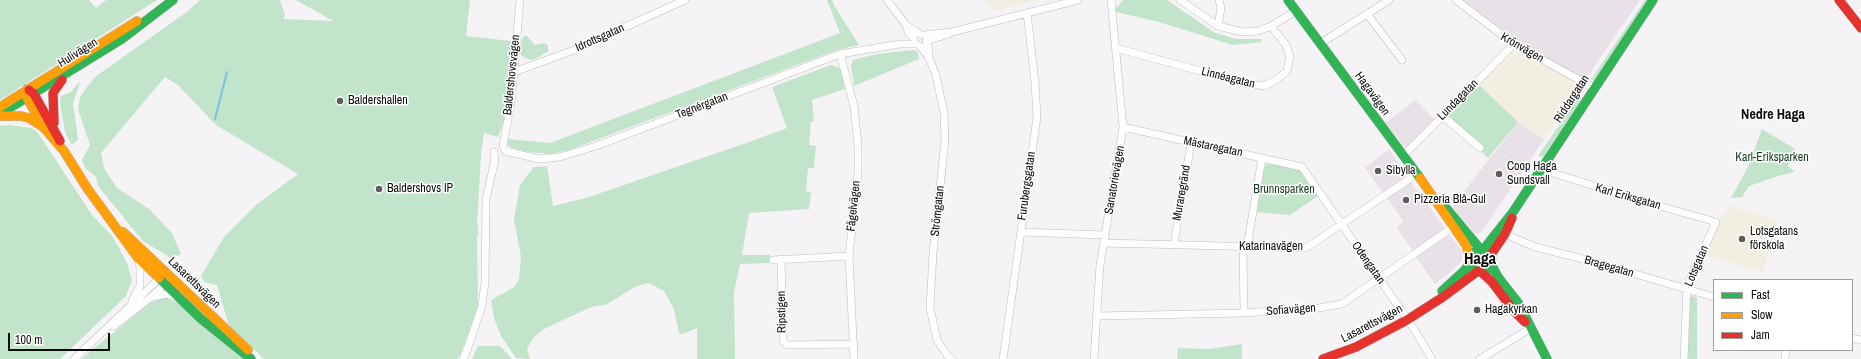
<!DOCTYPE html>
<html>
<head>
<meta charset="utf-8">
<style>
  body { margin:0 }
  #map { position:relative; width:1861px; height:359px; overflow:hidden; background:#f5f3f5; font-family:"Archivo Narrow",sans-serif }
  canvas { display:block }
  .legend { position:absolute; left:1713px; top:279px; width:140px; height:72px; box-sizing:border-box; background:#fff; border:1px solid #9e9e9e; margin:0; padding:5px 7px; list-style:none; font-size:12px; color:#0d0c0d }
  .legend li { display:flex; align-items:center; gap:8px; height:20px }
  .legend b { width:20px; border:1px solid #9e9e9e }
  .scale { position:absolute; left:8px; top:333px; width:102px; height:18px; box-sizing:border-box; border:2px solid #0d0c0d; border-top:0; padding-left:5px; font-size:12px; line-height:14px; white-space:nowrap; color:#0d0c0d; -webkit-text-stroke:3px #fff; paint-order:stroke }
</style>
</head>
<body>
<div id="map">
<canvas width="1861" height="359"></canvas>
<ul class="legend">
<li><b style="height:5px;background:#30b455"></b>Fast</li>
<li><b style="height:5px;background:#ff9f0a"></b>Slow</li>
<li><b style="height:5px;background:#e5322d"></b>Jam</li>
</ul>
<div class="scale">100 m</div>
</div>
<script>
const ctx = document.querySelector('canvas').getContext('2d');
ctx.lineJoin = 'round';
function paint(path, color) { ctx.fillStyle = color; ctx.fill(path, 'evenodd'); }
const toPath = rows => new Path2D(rows.map(r => 'M' + r).join(''));
function trace(path, color, width, dash) { ctx.strokeStyle = color; ctx.lineWidth = width; ctx.lineCap = dash ? 'butt' : 'round'; ctx.setLineDash(dash || []); ctx.stroke(path); }
function drawText(font, color, halo, rows, align = 'center') {
  ctx.font = font + ' "Archivo Narrow",sans-serif'; ctx.lineWidth = 3; ctx.setLineDash([]); ctx.textBaseline = 'middle'; ctx.strokeStyle = halo; ctx.fillStyle = color; for (const [text, x, y, turn = 0] of rows) {
    ctx.save(); ctx.translate(x, y); ctx.rotate((+turn || 0) * Math.PI / 180); ctx.textAlign = isNaN(turn) ? turn : align; if (halo) ctx.strokeText(text, 0, 0); ctx.fillText(text, 0, 0); ctx.restore();
  }
}
paint(toPath([
  [1460,0,1640,0,1585,80,1528,50],
  [1416,100,1435,120,1409,147,1406,148,1385,123],
  [1518,122,1544,139,1481,233,1475,234,1452,207],
  [1389,149,1407,175,1383,193,1365,168],
  [1411,182,1445,228,1413,251,1397,228,1403,221,1387,198],
  [1449,234,1461,250,1463,257,1460,264,1435,284,1416,257]
]), '#e8e2e8');
paint(toPath([
  [986,0,1040,0,994,11],
  [1512,52,1518,52,1581,84,1544,139,1518,122,1479,85],
  [1729,206,1778,221,1763,272,1704,255,1719,223]
]), '#f3eee2');
paint(toPath([
  [0,0,89,0,96,8,106,0,157,0,0,100],
  [200,0,280,0,285,15,283,19,333,21,296,0,470,0,466,36,511,41,504,121,498,137,484,133,481,155,477,224,478,224,478,235,477,236,478,307,460,356,457,359,264,359,229,326,217,285,204,282,201,276,224,237,256,205,298,174,216,125,178,85,165,77,101,153,104,168,117,188,149,209,172,233,181,254,171,258,143,241,98,186,96,177,85,168,82,160,90,145,78,109,80,97,87,87,95,77,188,11],
  [827,0,832,0,835,7,859,45,837,50,569,150,551,154,528,152,512,148,507,144,508,139,550,143,840,33],
  [1123,0,1167,0,1215,33,1237,39,1261,39,1261,42,1233,45,1159,22,1116,12,1116,8],
  [1645,0,1648,0,1595,79,1590,81],
  [523,36,527,36,535,45,544,43,548,45,548,51,537,58,530,60,525,58,521,55,520,48],
  [912,50,917,51,919,59,854,86,851,65,853,60,877,54],
  [831,65,837,67,841,70,845,89,812,100,814,121,811,122,809,145,816,146,814,168,808,168,806,191,811,192,809,209,749,213,742,255,770,255,770,263,740,264,734,292,735,359,697,359,697,328,682,334,679,333,674,309,664,291,649,283,637,286,605,305,591,307,544,329,534,337,527,349,530,359,516,358,501,336,494,318,491,300,513,288,519,280,521,257,514,219,520,185,534,167,547,166,553,206,586,198,752,141,787,128,772,87],
  [80,82,73,103,78,139,75,143,71,144,65,132,60,103,61,96,71,92,78,83],
  [1479,85,1518,122,1488,158,1449,119,1448,116],
  [1578,98,1581,100,1543,157,1538,156],
  [9,125,32,128,38,133,92,215,113,237,127,263,132,280,126,296,60,359,0,359,0,126],
  [1762,129,1795,149,1788,166,1795,172,1778,176,1749,186,1742,197,1731,198,1748,167],
  [1267,164,1294,167,1301,169,1318,196,1290,215,1255,212,1263,170],
  [1691,296,1697,297,1697,359,1688,359,1689,299],
  [164,297,177,303,243,359,81,359,150,303],
  [1242,344,1242,359,1177,359,1178,348,1209,349],
  [478,346,500,346,512,359,472,359]
]), '#c2e4cb');
trace(toPath([
  [215,119,227,72]
]), '#78c2e3', 2);
const street = toPath([
  [520,0,511,104,503,145,505,151,539,159,560,157,596,146,840,54,900,44,916,44],
  [887,0,906,25,909,34,914,38],
  [1180,0,1218,26,1243,32,1258,31,1271,26,1296,11],
  [1456,0,1514,44,1594,88],
  [1367,14,1402,60],
  [906,25,920,34],
  [1218,26,1221,8,1219,0],
  [924,35,952,32,1078,0],
  [1321,43,1389,0],
  [920,46,929,58,936,75,944,113,945,140,933,253,930,308,937,340,947,355,952,359],
  [1116,48,1244,83,1264,86,1276,80,1287,71,1290,57,1286,45,1271,26],
  [840,54,854,106,858,145,858,173,849,256,854,359],
  [929,58,929,48,926,41,949,34],
  [514,72,574,50,685,0],
  [1443,116,1480,148],
  [1123,127,1302,167,1412,326,1432,359],
  [1403,156,1514,44],
  [1541,169,1635,199,1716,222,1687,286,1684,359],
  [1021,232,1105,235],
  [1505,234,1535,247,1591,261,1714,297],
  [1104,243,1306,248,1417,174],
  [1174,244,1191,143],
  [1243,247,1244,313],
  [1247,247,1262,158],
  [781,259,783,341,787,345,854,344],
  [773,260,849,256],
  [153,297,166,294,176,297],
  [132,301,140,286,140,267,138,258],
  [1096,316,1244,313,1319,308,1342,304,1456,225],
  [114,326,150,298,168,281],
  [1852,338,1861,340],
  [74,359,162,276],
  [463,359,467,350,482,306,485,282,486,199,495,160,494,152],
  [1003,359,1037,117,1035,82,1027,13],
  [1094,359,1100,265,1123,127,1111,0],
  [1480,359,1531,328],
  [1785,359,1786,350]
]);
const fast = toPath([
  [1288,0,1420,178],
  [0,114,122,39,173,0],
  [1446,208,1481,250],
  [1483,250,1513,212,1653,0],
  '1470 261a11 11 0 1 1 22 0a11 11 0 1 1-22 0Z',
  [1491,264,1498,277,1519,304,1547,359],
  [159,278,200,318,251,359],
  [1442,291,1465,270,1470,262]
]);
const slow = toPath([
  [27,89,27,98,44,128,64,151,87,188,138,258,159,278],
  [0,107,137,21],
  [0,116,21,116,29,118,43,127],
  [1420,178,1466,245,1470,258],
  [123,232,248,350]
]);
const jam = toPath([
  [1839,0,1861,28],
  [29,90,34,94,60,141],
  [54,123,53,93,62,80],
  [1490,256,1505,234,1512,218],
  [1480,271,1492,282,1514,311,1525,322],
  [1323,359,1356,347,1407,320,1443,297,1478,271]
]);
trace(street, '#bfbdbf', 8);
trace(fast, '#bfbdbf', 10);
trace(slow, '#bfbdbf', 10);
trace(jam, '#bfbdbf', 10);
trace(street, '#fefdfe', 7);
trace(fast, '#30b455', 9);
trace(slow, '#ff9f0a', 9);
trace(jam, '#e5322d', 9);
for (const [x, y, r, color] of [
  [340,101,4,"#5e5d5e"],
  [1378,171,4,"#5e5d5e"],
  [1499,174,4,"#5e5d5e"],
  [379,189,4,"#5e5d5e"],
  [1406,200,4,"#5e5d5e"],
  [1742,239,4,"#5e5d5e"],
  [1477,310,4,"#5e5d5e"]
]) { const dot = new Path2D(); dot.arc(x, y, r, 0, 2 * Math.PI); ctx.fillStyle = color; ctx.fill(dot); trace(dot, '#fff', 1.5); }
drawText('12px', '#0d0c0d', '#fff', [
  ["Idrottsgatan",600,38,-24],
  ["Krönvägen",1522,48,30],
  ["Hulivägen",78,53,-32],
  ["Baldershovsvägen",512,75,-84],
  ["Linnéagatan",1228,78,14],
  ["Hagavägen",1372,94,54],
  ["Riddargatan",1572,99,-57],
  ["Lundagatan",1458,100,-45],
  ["Tegnérgatan",702,106,-21],
  ["Mästaregatan",1213,147,12],
  ["Sanatorievägen",1115,180,-80],
  ["Furubergsgatan",1027,186,-82],
  ["Muraregränd",1182,193,-80],
  ["Karl Eriksgatan",1628,197,16],
  ["Fågelvägen",854,206,-84],
  ["Strömgatan",938,211,-84],
  ["Katarinavägen",1271,247],
  ["Odengatan",1368,263,55],
  ["Lotsgatan",1697,266,-67],
  ["Bragegatan",1609,267,16],
  ["Lasarettsvägen",194,283,44],
  ["Sofiavägen",1291,310,-4],
  ["Ripstigen",782,312,-91],
  ["Lasarettsvägen",1372,324,-28]
]);
drawText('12px', '#0d0c0d', '#fff', [
  ["Baldershallen",348,101],
  ["Coop Haga",1507,167],
  ["Sundsvall",1507,181],
  ["Sibylla",1386,171],
  ["Baldershovs IP",387,189],
  ["Pizzeria Blå-Gul",1414,200],
  ["Lotsgatans",1750,232],
  ["förskola",1750,246],
  ["Hagakyrkan",1485,310]
], 'left');
drawText('12px', '#153821', '#fff', [
  ["Karl-Eriksparken",1772,158],
  ["Brunnsparken",1284,190]
]);
drawText('bold 14px', '#0d0c0d', '#fff', [
  ["Nedre Haga",1773,115]
]);
drawText('bold 16px', '#0d0c0d', '#fff', [
  ["Haga",1480,260]
]);
</script>
</body>
</html>
